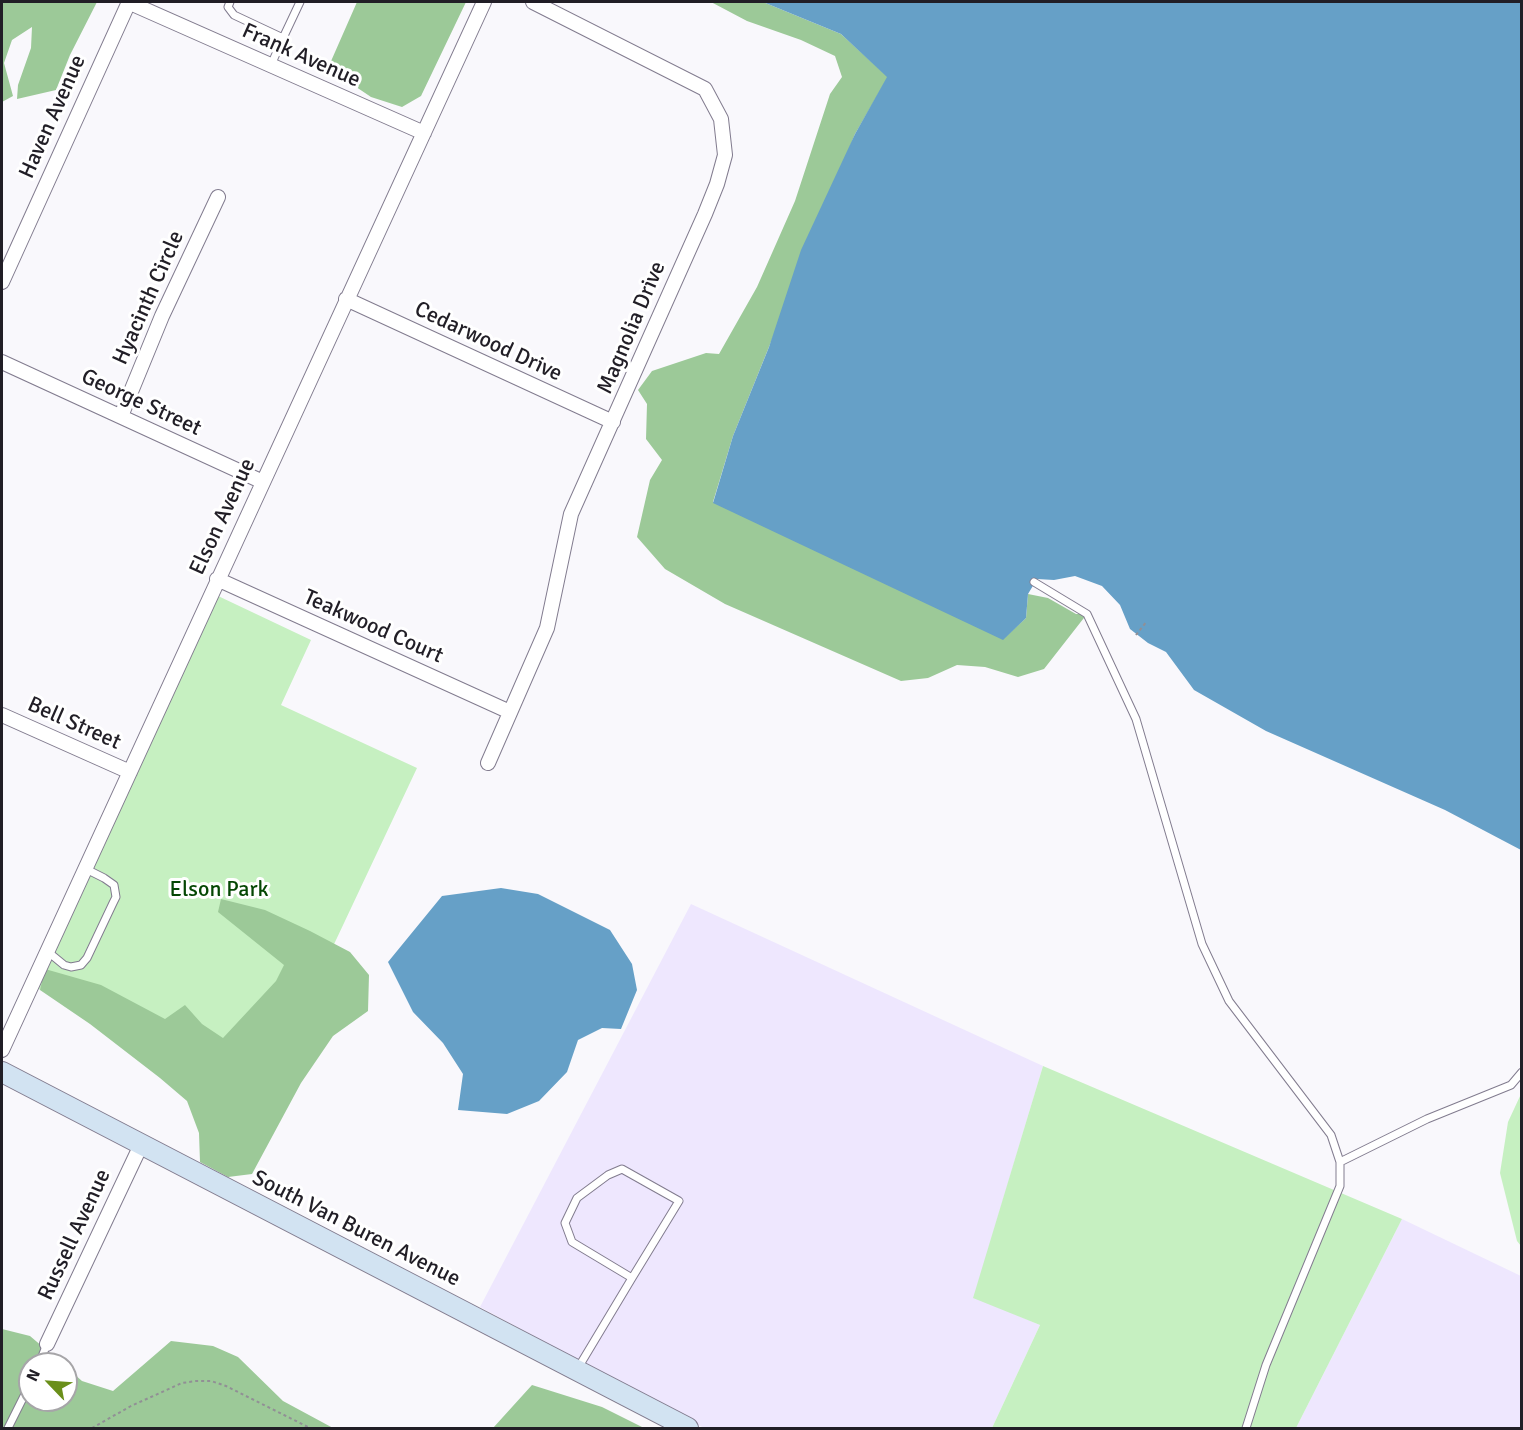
<!DOCTYPE html>
<html>
<head>
<meta charset="utf-8">
<style>
  body { margin:0 }
  #map { position:relative; width:1523px; height:1430px; overflow:hidden; background:#f9f8fc; font-family:Signika,sans-serif }
  canvas { display:block }
  .frame { position:absolute; inset:0; border:3px solid #211e26; pointer-events:none }
  .north { position:absolute; left:18px; top:1352px; width:60px; height:60px; box-sizing:border-box; background:#fff; border:2px solid #a6a5a8; border-radius:50%; rotate:295deg; font-size:16px; font-weight:700; line-height:24px; text-align:center; color:#211e26 }
  .north::after { content:''; display:block; margin:auto; width:21px; height:27px; background:#6a8f1a; clip-path:polygon(50% 0,100% 100%,50% 72%,0 100%) }
</style>
</head>
<body>
<div id="map">
<canvas width="1523" height="1430"></canvas>
<div class="frame"></div>
<div class="north">N</div>
</div>
<script>
const ctx = document.querySelector('canvas').getContext('2d');
ctx.lineJoin = 'round';
function paint(path, color) { ctx.fillStyle = color; ctx.fill(path, 'evenodd'); }
const toPath = rows => new Path2D(rows.map(r => 'M' + r).join(''));
function trace(path, color, width, dash) { ctx.strokeStyle = color; ctx.lineWidth = width; ctx.lineCap = dash ? 'butt' : 'round'; ctx.setLineDash(dash || []); ctx.stroke(path); }
function drawText(font, color, halo, rows, align = 'center') {
  ctx.font = font + ' Signika,sans-serif'; ctx.lineWidth = 6; ctx.setLineDash([]); ctx.textBaseline = 'middle'; ctx.strokeStyle = halo; ctx.fillStyle = color; for (const [text, x, y, turn = 0] of rows) {
    ctx.save(); ctx.translate(x, y); ctx.rotate((+turn || 0) * Math.PI / 180); ctx.textAlign = isNaN(turn) ? turn : align; if (halo) ctx.strokeText(text, 0, 0); ctx.fillText(text, 0, 0); ctx.restore();
  }
}
paint(toPath([
  [691,904,1043,1066,974,1297,1040,1325,992,1428,704,1428,480,1307],
  [1402,1219,1521,1276,1521,1428,1296,1428]
]), '#eee7fe');
paint(toPath([
  [216,595,311,640,281,705,417,768,263,1095,32,986],
  [1043,1066,1402,1219,1296,1428,992,1428,1040,1325,973,1298],
  [1521,1094,1521,1246,1517,1241,1500,1173,1508,1122]
]), '#c6f0c1');
paint(toPath([
  [2,2,43,2,43,3,46,2,97,2,70,55,56,90,17,99,18,85,31,48,32,27,12,40,4,63,13,96,2,102],
  [357,2,466,2,421,96,402,107,371,97,328,68],
  [711,2,763,2,841,34,888,77,855,134,733,436,713,502,1003,639,1026,618,1028,594,1048,598,1076,614,1087,614,1044,669,1018,677,985,667,957,665,928,678,901,681,725,604,665,569,637,537,650,480,662,460,646,439,647,404,638,390,652,371,706,353,719,354,757,287,795,201,830,94,842,77,835,56,801,40,747,21],
  [221,899,265,910,310,931,350,952,369,975,368,1011,333,1036,301,1083,252,1174,228,1177,200,1162,199,1133,187,1101,160,1078,90,1024,40,990,45,969,101,985,165,1019,185,1005,202,1024,223,1038,276,981,284,965,218,912],
  [2,1329,30,1336,63,1364,30,1364,30,1400,66,1400,66,1367,82,1381,113,1391,171,1341,213,1346,238,1357,283,1401,333,1428,2,1428],
  [532,1385,602,1407,644,1428,493,1428]
]), '#9cc998');
paint(toPath([
  [763,2,1521,2,1521,850,1445,810,1266,731,1194,690,1166,652,1148,643,1130,629,1120,605,1102,586,1075,576,1054,580,1037,579,1028,594,1026,618,1003,640,713,503,733,436,769,347,801,250,855,134,887,77,841,34],
  [501,888,538,894,610,930,632,964,637,990,621,1029,602,1028,578,1040,567,1072,539,1101,507,1114,458,1110,463,1074,443,1043,413,1012,388,962,442,896]
]), '#66a0c7');
const lane = toPath([
  [230,2,228,7,234,15,283,38,271,65],
  [283,38,300,2],
  [1034,582,1087,614,1136,719,1202,944,1229,1001,1331,1135,1340,1162,1340,1186,1266,1365,1246,1428],
  [47,951,64,965,71,967,81,965,87,958,113,903,116,897,114,885,104,878,86,869],
  [1340,1162,1427,1119,1511,1085,1522,1072],
  [39,1364,47,1344],
  [578,1368,632,1278,679,1201,622,1169,608,1175,577,1198,565,1223,572,1242,632,1278],
  [8,1428,30,1384]
]);
const street = toPath([
  [128,2,424,133],
  [2,282,129,2],
  [346,299,613,422],
  [2,362,263,482],
  [121,416,162,316,218,197],
  [217,579,510,712],
  [2,715,130,772],
  [488,763,547,628,571,514,705,214,717,184,725,155,721,119,705,89,533,2],
  [2,1050,484,2],
  [47,1344,141,1145]
]);
const secondary = toPath([
  [2,1072,688,1428]
]);
trace(lane, '#827c8f', 9);
trace(street, '#827c8f', 16);
trace(secondary, '#827c8f', 22);
trace(toPath([
  [1136,635,1147,621],
  [92,1428,131,1406,182,1383,196,1381,211,1381,226,1386,310,1428]
]), '#918f95', 2, [3, 3]);
trace(lane, '#fff', 7);
trace(street, '#fff', 14);
trace(secondary, '#d2e3f2', 20);
drawText('22px', '#211e26', '#fff', [
  ["Frank Avenue",301,56,24],
  ["Haven Avenue",53,117,-66],
  ["Hyacinth Circle",149,298,-66],
  ["Magnolia Drive",632,328,-67],
  ["Cedarwood Drive",488,342,25],
  ["George Street",141,403,25],
  ["Elson Avenue",223,517,-65],
  ["Teakwood Court",373,627,24],
  ["Bell Street",74,724,24],
  ["South Van Buren Avenue",356,1229,27],
  ["Russell Avenue",75,1235,-65]
]);
drawText('22px', '#054704', '#fff', [
  ["Elson Park",219,890]
]);
</script>
</body>
</html>
